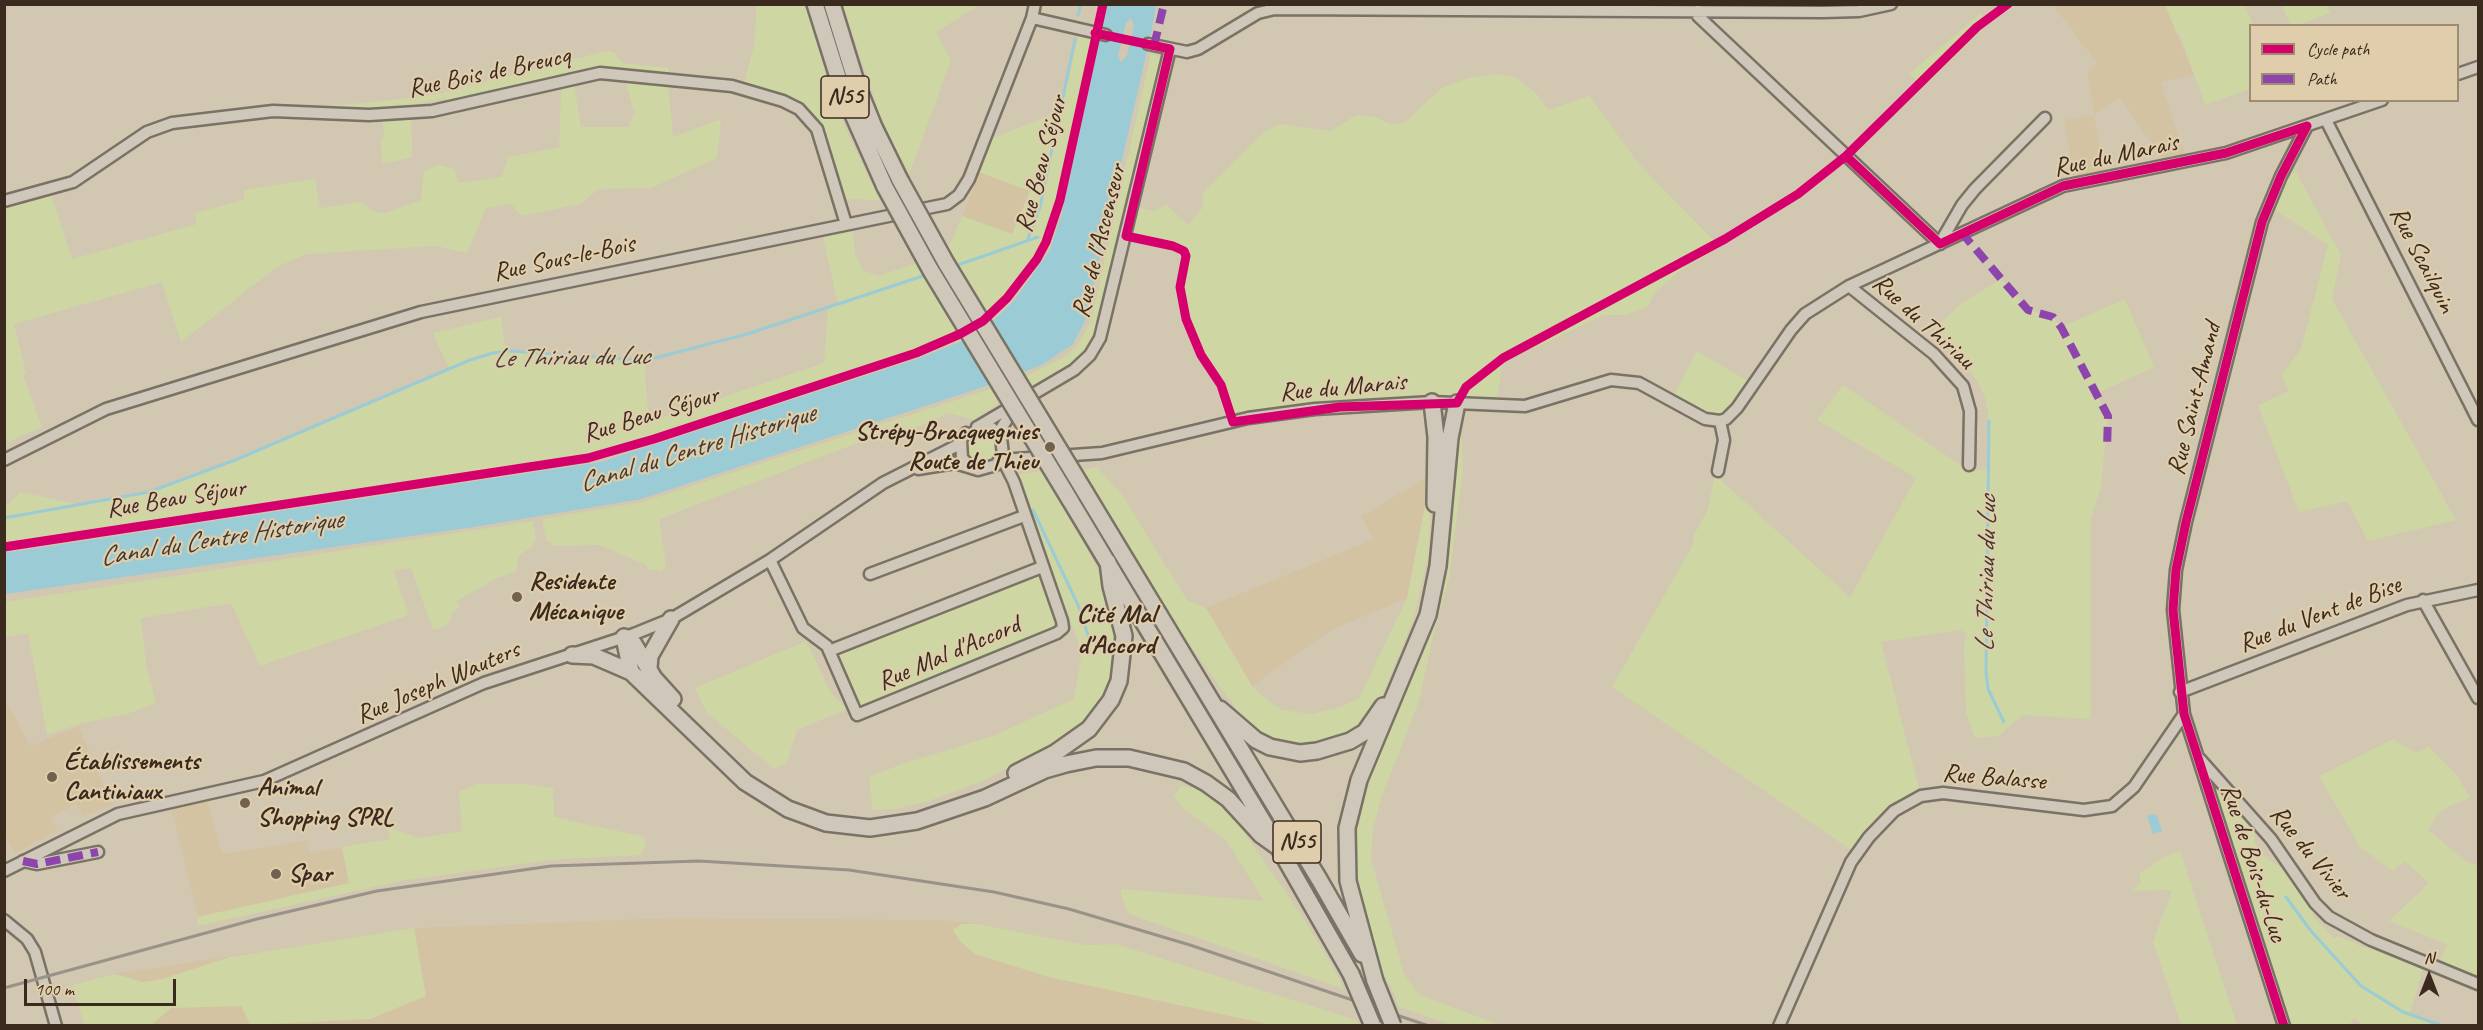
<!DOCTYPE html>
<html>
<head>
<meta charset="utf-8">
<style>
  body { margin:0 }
  #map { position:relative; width:2483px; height:1030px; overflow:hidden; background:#d2c7b1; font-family:Caveat,sans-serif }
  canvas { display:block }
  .frame { position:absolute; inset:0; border:6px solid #3b2a1e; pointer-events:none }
  .legend { position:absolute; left:2249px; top:24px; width:210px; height:78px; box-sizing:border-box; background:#dfcdab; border:2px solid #9d8c73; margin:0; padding:8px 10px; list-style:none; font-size:18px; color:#3b2a1e }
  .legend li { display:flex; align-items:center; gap:12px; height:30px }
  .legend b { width:30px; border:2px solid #9d8c73 }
  .north { position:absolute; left:2399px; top:946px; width:60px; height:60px; -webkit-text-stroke:4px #dfcdab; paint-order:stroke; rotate:0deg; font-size:16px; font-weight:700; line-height:24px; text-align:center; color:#3b2a1e }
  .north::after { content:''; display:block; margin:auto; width:21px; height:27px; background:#3b2a1e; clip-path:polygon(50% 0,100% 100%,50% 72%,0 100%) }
  .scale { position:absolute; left:24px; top:979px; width:152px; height:27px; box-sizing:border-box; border:3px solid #3b2a1e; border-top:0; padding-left:8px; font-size:18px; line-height:21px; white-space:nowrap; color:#3b2a1e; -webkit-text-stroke:4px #dfcdab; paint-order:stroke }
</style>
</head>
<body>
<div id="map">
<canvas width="2483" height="1030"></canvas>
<div class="frame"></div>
<ul class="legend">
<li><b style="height:8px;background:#d6006c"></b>Cycle path</li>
<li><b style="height:8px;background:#8e44ad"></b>Path</li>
</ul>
<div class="north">N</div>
<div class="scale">100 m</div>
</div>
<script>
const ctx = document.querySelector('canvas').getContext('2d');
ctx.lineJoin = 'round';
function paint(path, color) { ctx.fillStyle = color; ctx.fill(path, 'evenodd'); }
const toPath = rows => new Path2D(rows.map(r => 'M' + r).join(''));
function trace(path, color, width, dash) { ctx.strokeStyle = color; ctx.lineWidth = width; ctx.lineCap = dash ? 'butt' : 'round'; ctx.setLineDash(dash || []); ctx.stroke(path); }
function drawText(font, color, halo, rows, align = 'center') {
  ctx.font = font + ' Caveat,sans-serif'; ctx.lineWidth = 4.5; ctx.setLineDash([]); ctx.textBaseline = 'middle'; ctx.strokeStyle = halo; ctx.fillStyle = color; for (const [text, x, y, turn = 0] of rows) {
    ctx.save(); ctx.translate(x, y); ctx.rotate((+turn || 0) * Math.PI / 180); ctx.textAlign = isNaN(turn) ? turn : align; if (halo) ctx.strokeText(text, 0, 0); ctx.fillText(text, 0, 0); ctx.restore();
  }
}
paint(toPath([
  [2053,5,2165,5,2194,75,2161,82,2187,162,2167,166,2120,98,2094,115,2105,177,2074,183,2071,162,2063,163,2062,157,2070,155,2064,120,2094,115,2087,71,2097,63],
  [979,172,1030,191,1012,235,962,217],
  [1431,475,1407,598,1331,630,1252,686,1206,608,1374,539,1361,516],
  [5,698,30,746,79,727,112,805,83,817,76,804,50,818,58,830,15,853,5,836],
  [206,795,222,854,307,840,310,853,342,847,350,883,198,917,170,803],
  [670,918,942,920,977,924,1085,945,1116,944,1359,1025,84,1026,72,985,115,974,414,928]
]), '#d3c3a3');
paint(toPath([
  [973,4,976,7,936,32,951,60,909,175,881,119,843,5],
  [756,5,805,5,831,90,848,134,880,200,844,199,827,147,799,109,743,89,755,41],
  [2165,5,2245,5,2253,25,2250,26,2250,89,2205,105,2179,33,2177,34],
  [2282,5,2327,5,2330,13,2298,25,2290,25],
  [1981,13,1986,19,1977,26,1981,31,1930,81,1925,76,1919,82,1909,74],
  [1080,29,1095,33,1055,220,1037,259,1007,298,983,321,946,341,621,449,588,458,5,547,5,505,8,505,20,492,80,505,149,492,172,484,449,369,433,333,501,317,505,345,511,351,644,360,648,411,655,420,824,363,828,308,838,305,821,228,852,228,856,257,863,270,878,276,946,254,962,216,1012,234,1030,191,973,170,983,142,1061,111],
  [606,51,615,53,622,63,668,68,669,79,600,73,451,107,446,98,419,103,417,113,411,114,412,157,386,163,382,162,381,142,384,135,382,115,307,112,307,107,376,102,438,94],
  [1151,53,1163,59,1133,206,1153,211,1167,205,1188,225,1203,207,1203,192,1266,131,1279,124,1331,131,1356,115,1376,117,1392,125,1404,123,1442,88,1469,78,1493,74,1515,77,1536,93,1548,110,1589,96,1639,164,1720,247,1678,272,1653,295,1648,307,1625,315,1603,315,1533,349,1529,345,1503,358,1496,406,1445,402,1233,422,1221,385,1201,355,1186,319,1180,287,1186,256,1184,251,1173,246,1126,237,1090,355,1032,395,1022,378,1063,358,1077,346,1091,321],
  [625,79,668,84,673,137,721,119,717,158,651,188,598,189,581,204,521,216,511,204,486,208,467,253,436,246,307,254,277,267,181,342,162,282,14,324,26,373,23,375,42,427,8,442,5,435,5,201,49,189,72,259,197,224,195,213,244,200,243,190,315,179,320,208,360,202,375,212,385,213,421,200,424,171,440,165,454,169,459,183,502,177,508,157,559,147,561,90,568,84,574,84,581,127,629,127,634,113],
  [2295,170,2341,255,2332,299,2456,520,2368,541,2347,501,2299,512,2258,405,2289,391,2281,375,2301,349,2328,245,2275,210,2281,189],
  [2001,279,2028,310,2053,317,2061,327,2125,299,2154,367,2096,394,2108,416,2101,486,2091,519,2091,719,2023,715,1998,736,1975,738,1966,713,1964,644,1967,634,1960,630,1881,642,1921,796,1909,802,1857,854,1612,687,1694,543,1693,537,1707,511,1715,475,1850,597,1916,478,1817,420,1843,385,1969,471,1988,469,1989,421,1985,395,1958,350,1930,333,1961,304],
  [1697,351,1753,384,1720,421,1672,399],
  [990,389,999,403,973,420,949,413,923,425,881,434,659,519,666,566,661,571,646,569,647,565,599,545,555,546,546,540,542,519,642,502],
  [1461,421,1463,468,1449,579,1432,641,1419,701,1381,799,1373,829,1371,859,1404,974,1420,995,1500,1025,1452,1025,1399,1007,1391,986,1382,976,1353,882,1353,827,1360,792,1426,629,1455,436],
  '966 446a15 15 0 1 1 30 0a15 15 0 1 1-30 0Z',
  [1097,467,1122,495,1187,600,1206,608,1252,686,1268,701,1282,710,1312,714,1341,707,1359,698,1407,598,1431,475,1429,552,1414,618,1381,699,1362,725,1320,743,1295,745,1273,740,1249,726,1179,631,1112,520,1083,470],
  [1041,471,1067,510,1105,584,1119,643,1111,686,1086,721,1064,738,985,780,929,801,896,809,873,810,869,777,902,764,993,736,1074,699,1082,651,1028,513,1017,475],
  [533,521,536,539,533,546,518,556,517,571,497,578,457,601,460,607,452,613,448,625,433,630,411,568,394,571,409,615,260,666,231,603,141,618,146,665,156,703,127,714,79,724,47,735,28,633,5,637,5,602],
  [1039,575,1056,618,1053,631,860,709,855,703,837,653],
  [806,641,831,693,847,709,797,730,787,763,774,769,706,712,695,688],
  [2393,739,2416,753,2428,746,2456,774,2470,798,2449,806,2437,814,2428,830,2466,861,2478,866,2478,980,2438,964,2447,944,2389,921,2429,883,2405,861,2393,871,2360,847,2319,776],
  [2214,782,2252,817,2255,843,2264,856,2281,868,2287,863,2319,908,2312,915,2335,939,2338,936,2366,948,2371,940,2425,962,2410,1013,2439,1025,2364,1025,2354,1019,2349,1025,2284,1025,2211,783],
  [476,784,523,784,553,788,554,817,645,837,645,846,641,855,550,860,401,881,198,926,198,917,349,883,342,847,390,839,388,827,420,838,462,831,459,792],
  [1181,786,1196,788,1232,815,1298,910,1335,970,1344,989,1129,914,1121,895,1122,889,1264,901,1226,840,1182,807,1174,796],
  [2180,851,2237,1025,2181,1025,2153,942,2172,890,2133,891,2141,882,2139,874,2164,857],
  [961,924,977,924,1085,945,1116,944,1356,1020,1359,1025,1272,1025,1049,977,975,954,960,941,953,930],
  [414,928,426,996,370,1019,251,1025,241,1006,171,1008,151,1025,84,1025,72,985,115,974,143,982,162,979,230,957]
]), '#ced6a4');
paint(toPath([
  [1107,5,1156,5,1150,39,1143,37,1141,49,1147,51,1085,321,1073,344,1042,365,983,387,641,499,474,527,5,594,5,553,601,462,917,359,973,337,989,325,1014,301,1050,250,1062,213,1099,40,1109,42,1113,31,1102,27],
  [2156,814,2162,831,2153,834,2147,816]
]), '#9bcbd5');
paint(toPath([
  [1131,18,1134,25,1127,56,1121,62,1118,55,1126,23]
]), '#d2c7b1');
trace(toPath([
  [1078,15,1081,4],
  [1027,241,1040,207,1075,39],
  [955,266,1038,237],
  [1989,421,1986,672,1988,689,2004,722],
  [1033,510,1078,605,1090,641],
  [4,518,149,492,235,460,470,360,493,353,511,351,637,360,655,358,747,334,929,274],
  [2286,897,2311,931,2361,986,2403,1012,2443,1026]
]), '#9bcbd5', 3);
const minor = toPath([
  [1698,11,1698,16,1940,244],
  [1032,18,1106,35],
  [1148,44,1187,52,1198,49,1258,13,1275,9,1823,12,1859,11,1891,4],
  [2458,74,2478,67],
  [2326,120,2478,420],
  [4,201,73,182,147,132,172,123,273,111,369,115,432,111,600,73,732,86,783,101,799,109,817,129,846,224],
  [1940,243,1962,205,1975,189,2045,118],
  [1849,286,1934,354,1963,386,1970,411,1969,465],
  [979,426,1074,370,1090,355,1100,338,1170,49],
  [1001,438,1002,427,1016,406],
  [961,440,962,458,972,468],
  [4,460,106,409,421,312,947,204,959,195,969,179,1032,18,1035,4],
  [1001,460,1102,453,1248,418,1315,409,1432,402,1525,406,1611,380,1639,383,1705,419,1720,421,1726,419,1737,408,1791,330,1805,314,1849,286,2063,186,2226,153,2382,100],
  [918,469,955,463,978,470,996,465,1003,454,1001,438,992,428,977,427],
  [1718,471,1724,440,1720,421],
  [770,560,803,628,827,646,857,715,1057,633,1063,628,1062,621,1014,482,1005,464,1000,461],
  [870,574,1024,516],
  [2423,600,2478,698],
  [829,651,1042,567],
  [2180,692,2407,605,2478,590],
  [2199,758,2271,839,2315,903,2329,917,2371,940,2478,984],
  [23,861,37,864,98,852],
  [4,871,118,814,264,781,484,683,634,634,671,619,770,560,883,483,956,446,966,433],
  [4,920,27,939,35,952,56,1026],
  [1779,1026,1851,862,1869,837,1894,811,1921,796,1943,793,2084,810,2112,806,2134,787,2184,714],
  [2284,1026,2184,714,2173,610,2176,570,2186,522,2262,222,2281,176,2307,126]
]);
const highway = toPath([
  [815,4,842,90,885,187],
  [832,4,857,85,874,127,900,180],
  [1432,402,1436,437,1435,504],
  [1085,492,1319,879,1362,954],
  [1070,500,1279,848,1351,974],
  [624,637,634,644,654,678,673,699],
  [624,637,631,672],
  [572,655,594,656,631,672,745,782,788,809,826,823,870,828,917,821,985,798,1045,770,1066,764,1096,758,1129,758,1184,771,1206,783,1228,799,1261,835,1279,848],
  [649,668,650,656,671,619],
  [1220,709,1256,740,1270,747,1300,753,1317,751,1350,741,1365,732,1383,706],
  [1016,773,1055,753,1089,729,1111,700,1119,681,1124,636,1111,586,1108,562],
  [1375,981,1348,881,1347,828,1359,780,1428,615,1438,566,1450,438,1457,403]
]);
trace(minor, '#7a7265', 15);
trace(highway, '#7a7265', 20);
trace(minor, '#cfc8ba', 10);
trace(highway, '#cfc8ba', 15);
trace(toPath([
  [4,988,257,919,377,891,551,866,699,861,849,870,994,892,1069,909,1190,945,1429,1026]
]), '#999288', 3);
const highwayBridge = toPath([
  [900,180,946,263,1085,492],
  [885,187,930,269,1070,500],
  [1351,974,1373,1026],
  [1375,981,1393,1026]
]);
trace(highwayBridge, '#7a7265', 20, []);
trace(highwayBridge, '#cfc8ba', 15);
trace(toPath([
  [1154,46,1164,4],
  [1961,232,2028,310,2053,317,2061,327,2108,416,2107,449],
  [23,861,37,864,98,852]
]), '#8e44ad', 8, [15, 8]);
trace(toPath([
  [1095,33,1170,49,1126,236,1173,246,1184,251,1186,256,1180,287,1186,319,1201,355,1221,385,1233,422,1340,407,1457,403,1466,387,1503,358,1725,239,1798,194,1846,156,1977,27,2008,4],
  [1846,156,1940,244,2063,186,2226,153,2307,126],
  [4,547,588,458,654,439,916,353,960,334,983,321,1007,298,1037,259,1046,242,1060,200,1103,4],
  [2284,1026,2184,714,2173,610,2176,570,2186,522,2262,222,2281,176,2307,126]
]), '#d6006c', 9);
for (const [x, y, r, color] of [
  [1050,447,6,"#706151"],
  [517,597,6,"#706151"],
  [52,777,6,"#706151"],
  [245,803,6,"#706151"],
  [276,874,6,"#706151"]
]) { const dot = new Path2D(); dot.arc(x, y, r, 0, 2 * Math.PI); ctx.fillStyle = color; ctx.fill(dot); trace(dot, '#dfcdab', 2); }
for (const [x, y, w] of [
  [845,97,48],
  [1297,842,48]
]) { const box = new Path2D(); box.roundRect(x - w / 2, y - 21, w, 42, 4.5); ctx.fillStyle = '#dfcdab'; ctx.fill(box); trace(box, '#3b2a1e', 1.5); }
drawText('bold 24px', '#3b2a1e', null, [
  ["N55",845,97],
  ["N55",1297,842]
]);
drawText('26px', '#3b2a1e', '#dfcdab', [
  ["Rue Bois de Breucq",489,73,-12],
  ["Rue du Marais",2116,156,-12],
  ["Rue Beau Séjour",1042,164,-75],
  ["Rue de l'Ascenseur",1100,241,-76],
  ["Rue Sous-le-Bois",564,259,-12],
  ["Rue Scailquin",2422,260,63],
  ["Rue du Thiriau",1923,322,42],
  ["Rue du Marais",1343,388,-5],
  ["Rue Saint-Amand",2195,399,-76],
  ["Rue Beau Séjour",651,415,-17],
  ["Rue Beau Séjour",176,499,-9],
  ["Rue du Vent de Bise",2320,615,-21],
  ["Rue Mal d'Accord",949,654,-23],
  ["Rue Joseph Wauters",438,683,-23],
  ["Rue Balasse",1994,778,5],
  ["Rue du Vivier",2310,853,51],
  ["Rue de Bois-du-Luc",2253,863,72]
]);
drawText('bold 26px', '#3b2a1e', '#dfcdab', [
  ["Strépy-Bracquegnies",1038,432,"right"],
  ["Route de Thieu",1038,462,"right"],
  ["Residente",529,582],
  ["Mécanique",529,612],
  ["Établissements",64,762],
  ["Cantiniaux",64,792],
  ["Animal",257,788],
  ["Shopping SPRL",257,818],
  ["Spar",288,874]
], 'left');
drawText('italic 27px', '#423a32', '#dfcdab', [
  ["Le Thiriau du Luc",571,358,-1],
  ["Canal du Centre Historique",697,449,-17],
  ["Canal du Centre Historique",221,539,-9],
  ["Le Thiriau du Luc",1987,574,-89]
]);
drawText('bold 27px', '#3b2a1e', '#dfcdab', [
  ["Cité Mal",1116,615],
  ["d'Accord",1116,646]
]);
</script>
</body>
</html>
